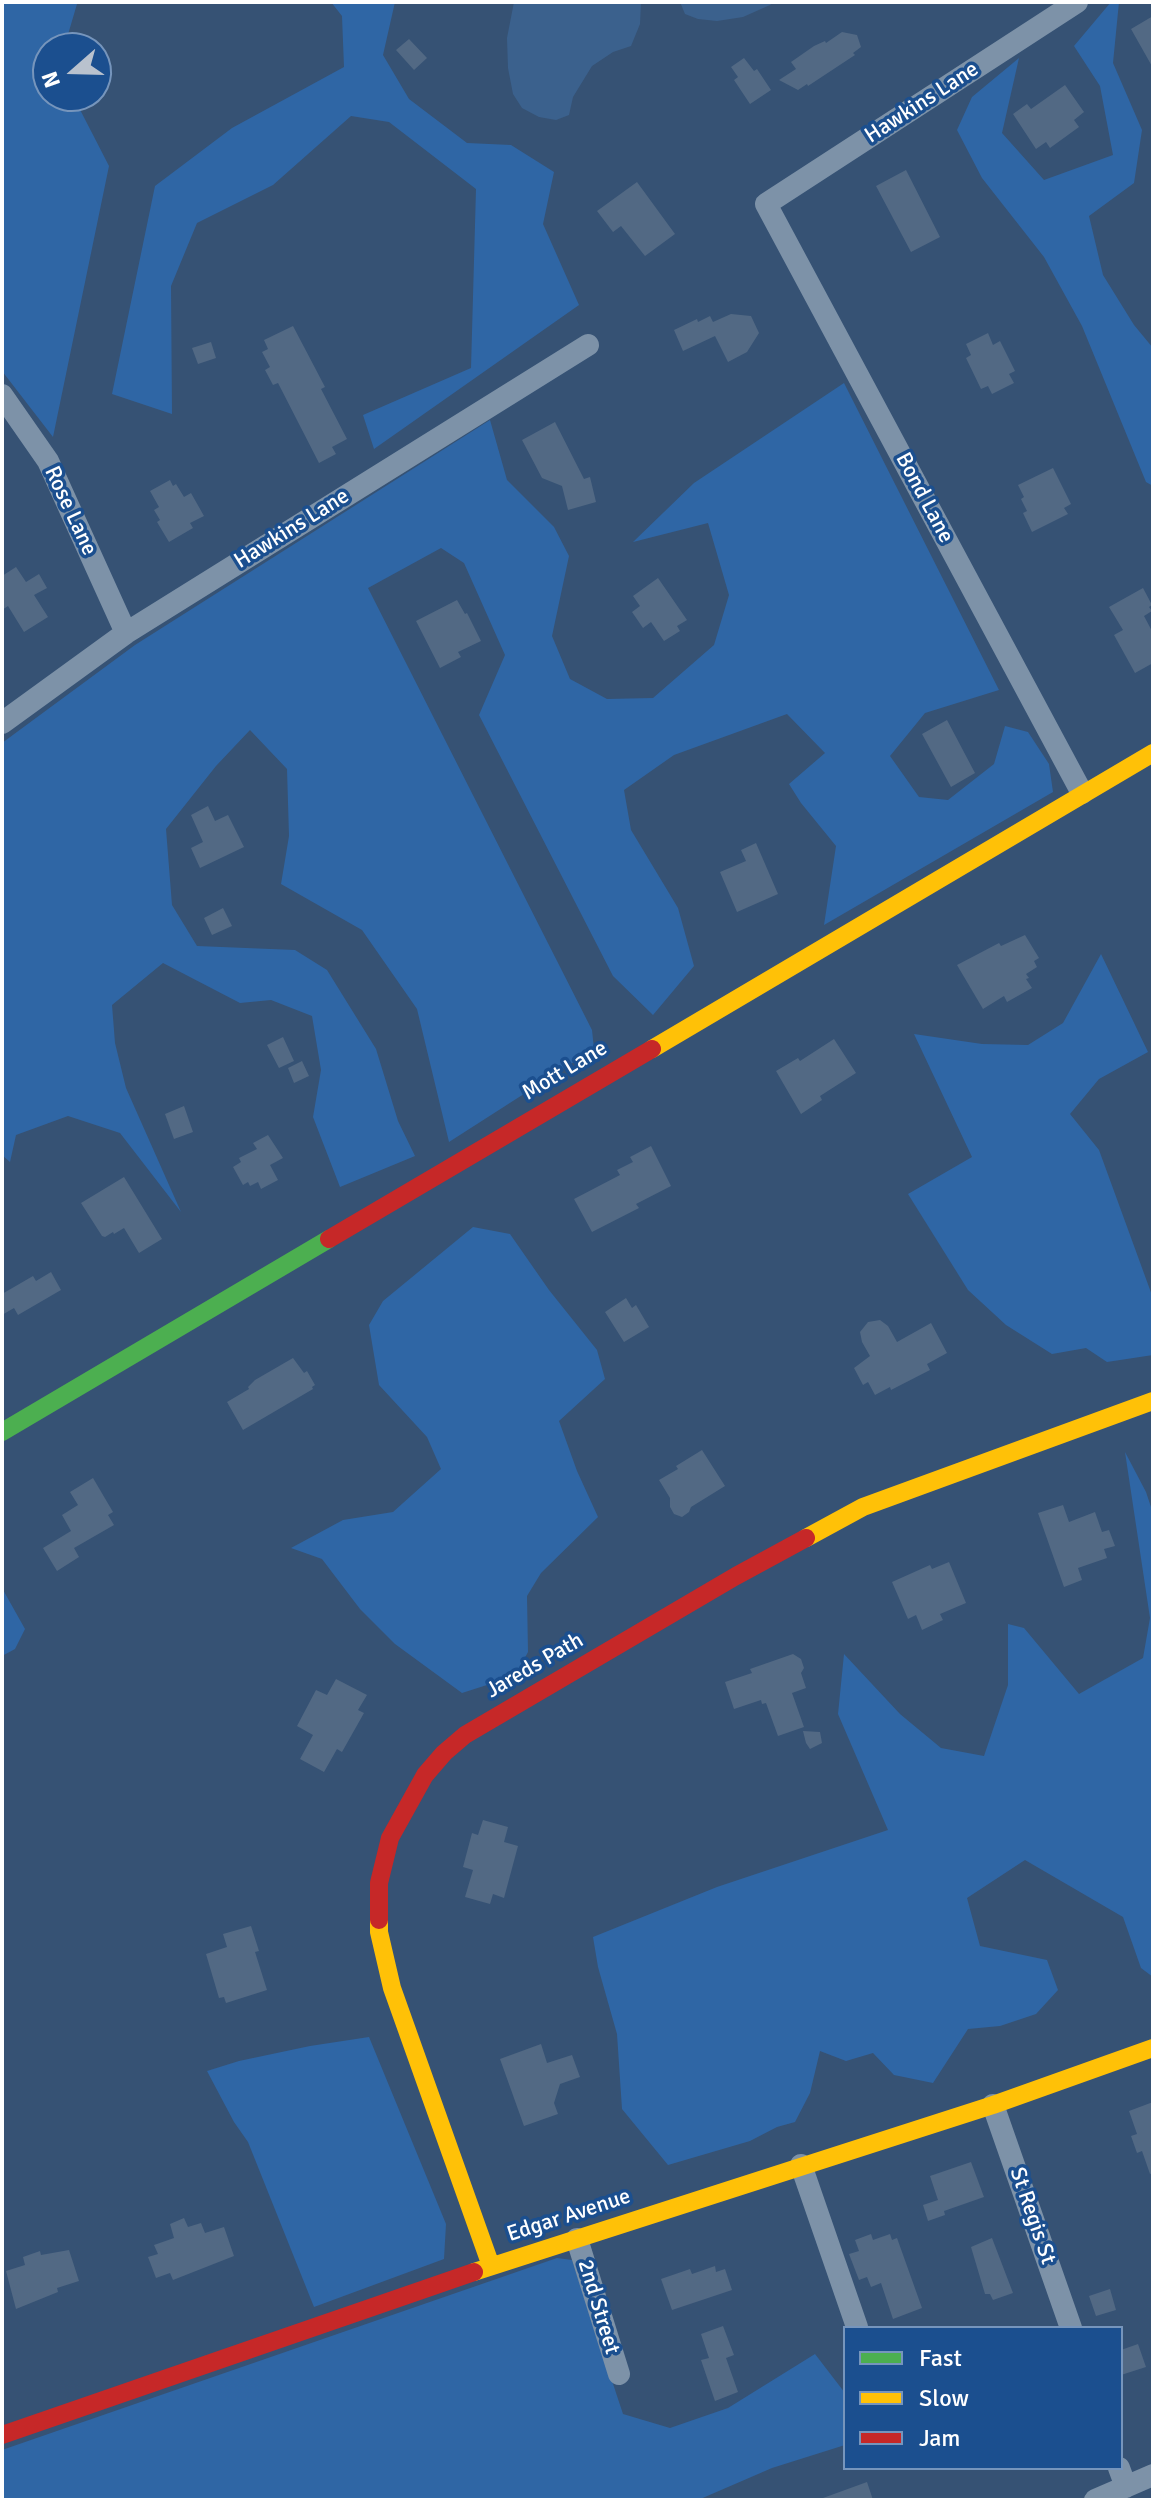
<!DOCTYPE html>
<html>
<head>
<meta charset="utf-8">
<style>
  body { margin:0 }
  #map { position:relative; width:1155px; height:2502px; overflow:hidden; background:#365274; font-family:Signika,sans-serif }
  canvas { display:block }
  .frame { position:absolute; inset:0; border:4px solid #fff; pointer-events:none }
  .legend { position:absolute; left:843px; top:2326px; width:280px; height:144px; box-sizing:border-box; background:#1b4f8f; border:2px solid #7695bc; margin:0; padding:10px 14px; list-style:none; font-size:24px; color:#fff }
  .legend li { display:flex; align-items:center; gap:16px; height:40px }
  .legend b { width:40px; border:2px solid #7695bc }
  .north { position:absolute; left:32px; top:32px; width:80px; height:80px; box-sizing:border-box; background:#1b4f8f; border:2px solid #7695bc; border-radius:50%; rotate:250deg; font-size:22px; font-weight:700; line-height:32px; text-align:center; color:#fff }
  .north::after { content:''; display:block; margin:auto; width:28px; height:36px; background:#b9c2ce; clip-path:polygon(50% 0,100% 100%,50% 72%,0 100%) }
</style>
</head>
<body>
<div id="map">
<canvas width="1155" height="2502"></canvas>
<div class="frame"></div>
<ul class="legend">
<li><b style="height:10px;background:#4caf50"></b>Fast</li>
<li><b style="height:10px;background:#ffc107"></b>Slow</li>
<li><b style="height:10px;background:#c62828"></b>Jam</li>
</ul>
<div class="north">N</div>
</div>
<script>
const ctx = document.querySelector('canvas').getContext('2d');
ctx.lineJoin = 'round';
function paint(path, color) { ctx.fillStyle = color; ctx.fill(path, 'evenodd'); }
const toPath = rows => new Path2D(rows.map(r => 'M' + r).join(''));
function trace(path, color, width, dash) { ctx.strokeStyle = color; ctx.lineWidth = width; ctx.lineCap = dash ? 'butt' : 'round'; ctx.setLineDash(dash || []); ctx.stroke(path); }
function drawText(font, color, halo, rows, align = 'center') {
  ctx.font = font + ' Signika,sans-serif'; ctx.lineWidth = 7; ctx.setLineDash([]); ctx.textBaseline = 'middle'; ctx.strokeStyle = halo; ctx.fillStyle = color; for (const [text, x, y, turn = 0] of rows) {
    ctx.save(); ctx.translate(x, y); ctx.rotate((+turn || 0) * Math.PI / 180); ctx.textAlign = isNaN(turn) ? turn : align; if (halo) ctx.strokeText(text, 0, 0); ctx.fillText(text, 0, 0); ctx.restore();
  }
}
paint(toPath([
  [2,2,81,2,77,4,64,48,48,48,48,96,73,96,109,166,53,437,2,371],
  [331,2,395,2,383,55,409,99,467,143,511,145,554,172,543,224,579,305,374,449,363,415,471,368,476,189,389,122,351,116,273,185,197,223,171,286,172,414,112,394,155,186,232,128,344,67,342,16],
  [1111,2,1119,2,1113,63,1142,130,1134,183,1089,216,1103,275,1134,325,1153,348,1153,486,1146,482,1082,326,1044,257,982,178,957,130,972,97,1019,58,1002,133,1044,180,1113,155,1100,86,1074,46],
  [844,383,999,690,925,713,890,756,919,797,948,800,994,764,1005,726,1028,732,1049,764,1053,792,824,925,836,846,801,803,789,784,825,753,787,714,674,755,624,790,631,830,678,908,694,966,653,1015,613,976,479,715,505,655,464,563,441,548,368,588,592,1030,594,1049,449,1142,417,1009,362,930,281,884,289,836,287,769,250,730,216,766,166,829,172,905,197,946,295,950,327,970,376,1049,398,1121,415,1156,340,1187,313,1117,321,1070,312,1016,271,1000,240,1003,163,963,112,1005,115,1043,126,1088,181,1212,120,1133,68,1116,16,1135,10,1162,2,1155,2,743,135,645,490,420,507,480,554,527,569,556,552,636,570,679,607,699,653,698,714,645,729,595,708,523,633,542,694,483],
  [1101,954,1148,1052,1099,1079,1070,1114,1099,1150,1153,1298,1153,1355,1107,1362,1086,1348,1052,1354,1006,1325,968,1290,908,1194,972,1157,914,1034,982,1044,1028,1045,1063,1023],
  [473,1227,510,1234,549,1290,597,1350,605,1379,559,1421,577,1471,598,1517,541,1573,527,1596,528,1652,515,1676,462,1693,395,1644,360,1609,322,1559,291,1548,343,1520,393,1512,441,1469,427,1437,379,1385,369,1325,383,1301],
  [1125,1452,1146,1492,1153,1513,1153,1977,1141,1968,1123,1917,1025,1860,967,1898,980,1946,1047,1960,1058,1990,1036,2014,1000,2026,968,2029,933,2083,894,2075,873,2053,846,2061,820,2051,810,2093,795,2122,777,2127,750,2141,668,2165,622,2109,617,2034,598,1967,593,1937,717,1887,888,1830,838,1714,844,1654,900,1714,941,1748,984,1756,1008,1685,1008,1624,1024,1628,1079,1694,1143,1658,1150,1618],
  [2,1588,25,1629,15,1649,2,1656],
  [369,2037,446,2224,444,2259,314,2307,248,2142,234,2122,207,2071,239,2061,310,2046],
  [557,2258,572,2260,623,2414,670,2428,728,2408,815,2354,845,2393,845,2445,772,2468,698,2500,2,2500,2,2450]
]), '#2f66a5');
paint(toPath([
  [514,2,641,2,640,24,631,46,613,52,592,66,573,97,569,115,556,120,539,117,522,108,513,94,508,68,507,38],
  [680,2,773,2,770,5,743,17,717,21,698,19,685,14]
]), '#3b618d');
paint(toPath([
  [1153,16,1153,68,1131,29],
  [842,32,857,35,861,47,853,53,855,55,808,86,807,84,798,90,779,80,796,69,791,62,814,46,825,41,826,43],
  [409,39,427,58,414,70,396,50],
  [744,58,754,71,757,69,771,90,750,104,734,80,738,77,731,67],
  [1065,85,1084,112,1074,120,1079,127,1050,148,1046,142,1036,149,1013,114,1027,104,1031,109],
  [906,170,940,237,911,252,876,186],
  [637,182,675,234,645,256,621,226,613,232,597,211],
  [731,314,751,316,759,333,747,352,728,362,715,336,683,351,674,330,697,319,698,322,710,316,713,322],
  [293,326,325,387,321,389,347,439,332,447,336,454,319,463,278,383,273,385,265,370,270,367,262,352,268,349,264,340],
  [988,333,993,345,1000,341,1015,371,1009,374,1014,383,992,394,988,386,981,389,966,358,971,355,966,344],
  [211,342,216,358,198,364,192,348],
  [555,422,584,479,590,477,596,502,568,510,562,486,542,478,522,440],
  [1053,468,1071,504,1064,508,1068,514,1032,532,1023,513,1027,511,1021,499,1024,497,1018,485],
  [170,480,173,486,176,484,184,497,191,493,204,516,190,523,193,528,169,542,157,522,160,520,154,510,159,507,150,491],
  [16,567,26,582,39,574,47,588,34,595,48,617,24,632,8,606,2,610,2,576],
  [658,578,687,620,677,626,680,631,664,641,651,622,643,628,632,612,640,606,633,596],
  [1143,588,1152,605,1149,607,1152,611,1144,616,1153,633,1153,663,1135,673,1114,635,1123,630,1109,607],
  [457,600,465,614,467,613,481,641,458,652,461,657,440,668,416,621],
  [947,720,975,773,951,787,922,734],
  [208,806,215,821,228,815,244,847,200,868,191,848,203,842,191,815],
  [756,843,778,894,737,912,720,872,746,861,741,850],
  [223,908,232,926,212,935,204,918],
  [1025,935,1039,958,1034,961,1037,967,1026,974,1029,978,1026,979,1032,988,1007,1002,1004,996,983,1009,957,965,999,943,1001,946],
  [283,1037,294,1061,279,1068,267,1045],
  [834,1039,856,1073,820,1096,822,1100,801,1114,776,1071,798,1058,800,1061],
  [302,1061,309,1076,294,1083,288,1068],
  [184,1106,193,1132,174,1139,165,1114],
  [268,1135,283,1158,270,1165,278,1180,261,1189,258,1182,250,1186,248,1182,243,1185,233,1167,241,1162,239,1158,257,1149,253,1143],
  [651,1146,671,1186,636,1204,639,1208,592,1232,574,1199,620,1175,617,1170,633,1162,630,1157],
  [124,1177,162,1239,139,1253,124,1228,114,1234,113,1232,105,1237,102,1236,81,1203],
  [51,1272,61,1290,18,1315,14,1308,2,1315,2,1294,33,1276,36,1281],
  [626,1298,632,1308,636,1305,649,1327,624,1342,605,1312],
  [880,1320,888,1326,897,1342,931,1323,947,1353,927,1364,930,1370,891,1390,890,1387,875,1395,868,1382,863,1385,854,1368,870,1356,862,1342,860,1332,868,1322],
  [293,1358,304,1373,307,1371,315,1385,312,1387,313,1389,243,1430,227,1402,249,1389,248,1387,255,1380],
  [702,1450,725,1486,691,1507,689,1512,682,1517,674,1514,670,1507,670,1498,659,1480,678,1469,676,1466],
  [93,1478,113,1512,108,1515,114,1525,74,1548,79,1557,57,1571,43,1548,71,1531,62,1515,78,1505,70,1492],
  [1063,1505,1069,1522,1095,1512,1102,1532,1109,1530,1115,1546,1104,1549,1107,1558,1078,1568,1082,1580,1064,1587,1038,1513],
  [949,1562,966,1603,940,1614,943,1620,922,1630,916,1615,908,1619,892,1582,930,1565,932,1569],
  [793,1654,801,1659,804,1668,801,1673,806,1688,792,1693,804,1727,778,1736,766,1703,762,1704,761,1700,734,1709,725,1682,752,1673,750,1669],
  [336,1679,367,1695,358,1710,364,1713,342,1752,337,1749,324,1772,300,1759,313,1735,297,1726,316,1690,327,1695],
  [803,1731,820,1732,822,1743,810,1749,806,1743],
  [483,1820,508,1827,504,1842,518,1846,504,1898,493,1894,490,1904,465,1897,473,1870,463,1867,472,1833,478,1835],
  [251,1926,259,1951,255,1952,267,1990,226,2003,224,1997,219,1998,206,1954,227,1947,223,1934],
  [541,2044,547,2063,572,2055,580,2077,560,2084,554,2103,558,2114,524,2126,500,2059],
  [1153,2102,1153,2173,1150,2174,1142,2151,1137,2153,1131,2136,1137,2134,1129,2111],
  [971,2162,984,2197,944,2211,945,2215,928,2221,923,2205,938,2200,930,2176],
  [184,2218,188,2227,201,2223,205,2233,224,2227,234,2256,173,2280,170,2273,156,2278,148,2257,158,2254,154,2245,174,2238,170,2224],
  [871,2234,873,2240,890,2234,892,2240,897,2238,922,2308,893,2319,881,2283,871,2287,867,2277,859,2280,849,2254,859,2251,855,2240],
  [992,2238,1013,2293,993,2300,990,2294,985,2294,971,2247],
  [69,2250,79,2281,57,2288,58,2292,16,2309,6,2271,25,2265,23,2257,40,2251,41,2255],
  [715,2266,716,2272,725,2269,732,2290,672,2310,661,2279,690,2269,692,2274],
  [1110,2289,1116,2310,1096,2316,1089,2296],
  [723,2326,734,2355,726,2358,738,2392,715,2401,701,2360,709,2358,701,2334],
  [1138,2344,1146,2367,1121,2375,1121,2350],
  [867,2482,873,2500,824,2500,823,2498]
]), '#526984');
trace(toPath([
  [1077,2,766,204,1082,793],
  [2,395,48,461,126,633],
  [2,723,126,633,588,345],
  [993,2105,1071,2328],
  [801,2165,857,2327],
  [577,2239,619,2374],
  [1119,2468,1126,2487],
  [1095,2500,1153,2475]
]), '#7d92a8', 22);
trace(toPath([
  [2,1432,329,1239]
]), '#4caf50', 18);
trace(toPath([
  [652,1049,1153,753],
  [806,1538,863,1507,1153,1401],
  [379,1920,379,1932,392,1988,491,2266],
  [474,2272,993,2105,1153,2048]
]), '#ffc107', 18);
trace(toPath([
  [329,1239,652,1049],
  [379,1920,379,1883,390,1838,425,1775,444,1753,465,1735,736,1576,806,1538],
  [2,2435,474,2272]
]), '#c62828', 18);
drawText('22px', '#fff', '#1b4f8f', [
  ["Hawkins Lane",922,103,-33],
  ["Bond Lane",924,498,62],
  ["Rose Lane",70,511,65],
  ["Hawkins Lane",292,529,-32],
  ["Mott Lane",565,1071,-31],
  ["Jareds Path",535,1666,-30],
  ["Edgar Avenue",569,2216,-18],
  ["St Regis St",1032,2216,71],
  ["2nd Street",598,2307,73]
]);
</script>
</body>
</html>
